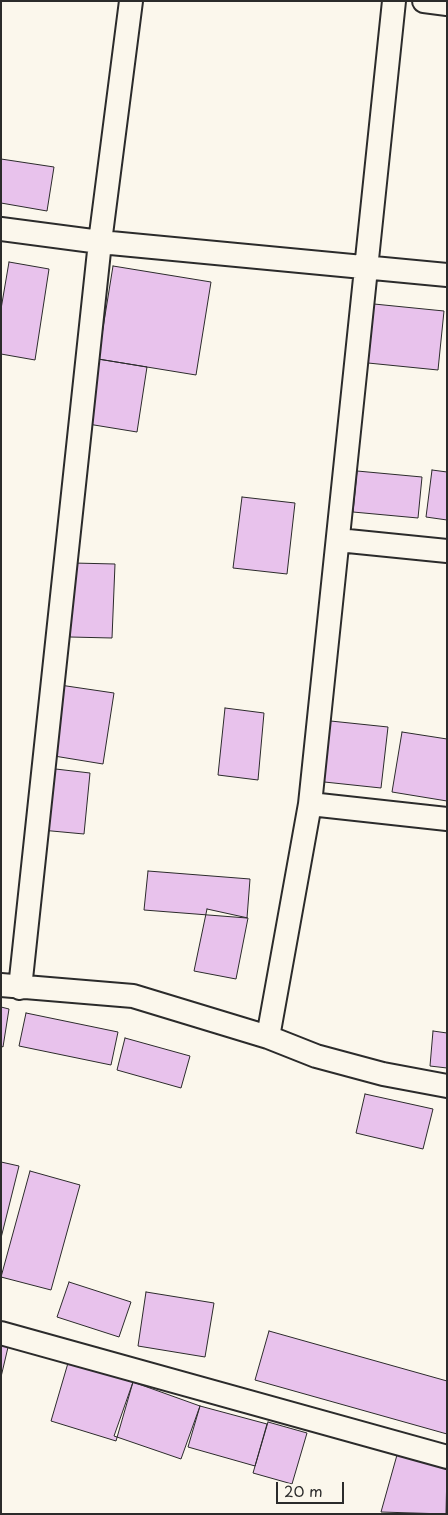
<!DOCTYPE html>
<html>
<head>
<meta charset="utf-8">
<style>
  body { margin:0 }
  #map { position:relative; width:448px; height:1515px; overflow:hidden; background:#fbf7ec; font-family:"Playpen Sans",sans-serif }
  canvas { display:block }
  .frame { position:absolute; inset:0; border:2px solid #2b2b2b; pointer-events:none }
  .scale { position:absolute; left:276px; top:1482px; width:68px; height:22px; box-sizing:border-box; border:2px solid #2b2b2b; border-top:0; padding-left:6px; font-size:15px; line-height:18px; white-space:nowrap; color:#2b2b2b; -webkit-text-stroke:4px #fbf7ec; paint-order:stroke }
</style>
</head>
<body>
<div id="map">
<canvas width="448" height="1515"></canvas>
<div class="frame"></div>
<div class="scale">20 m</div>
</div>
<script>
const ctx = document.querySelector('canvas').getContext('2d');
ctx.lineJoin = 'round';
function paint(path, color) { ctx.fillStyle = color; ctx.fill(path, 'evenodd'); }
const toPath = rows => new Path2D(rows.map(r => 'M' + r).join(''));
function trace(path, color, width, dash) { ctx.strokeStyle = color; ctx.lineWidth = width; ctx.lineCap = dash ? 'butt' : 'round'; ctx.setLineDash(dash || []); ctx.stroke(path); }
const building = toPath([
  [1,159,54,167,47,211,1,203,1,159],
  [9,262,49,269,35,360,1,354,1,309,9,262],
  [113,266,211,282,196,375,98,359,113,266],
  [374,304,444,311,438,370,368,363,374,304],
  [98,359,147,367,137,432,88,424,98,359],
  [432,470,447,472,447,520,426,517,432,470],
  [357,471,422,477,418,518,353,512,357,471],
  [242,497,295,503,287,574,233,568,242,497],
  [73,563,115,564,112,638,70,637,73,563],
  [53,684,114,693,103,764,42,754,53,684],
  [225,708,264,713,258,780,218,775,225,708],
  [321,720,388,727,381,788,315,781,321,720],
  [402,732,447,739,447,801,392,792,402,732],
  [47,768,90,773,84,834,41,830,47,768],
  [148,871,250,879,247,918,144,910,148,871],
  [207,909,248,918,236,979,194,971,207,909],
  [1,1007,9,1009,3,1047,1,1046,1,1007],
  [26,1013,118,1032,111,1065,19,1046,26,1013],
  [433,1031,447,1033,447,1068,430,1066,433,1031],
  [125,1038,190,1056,181,1088,117,1070,125,1038],
  [365,1094,433,1109,423,1149,356,1133,365,1094],
  [1,1162,19,1166,1,1238,1,1162],
  [30,1171,80,1185,51,1290,1,1277,30,1171],
  [69,1282,131,1302,119,1337,57,1317,69,1282],
  [146,1292,214,1303,205,1357,138,1346,146,1292],
  [269,1331,447,1381,447,1434,255,1380,269,1331],
  [1,1341,9,1343,1,1377,1,1341],
  [68,1363,133,1382,116,1441,51,1421,68,1363],
  [133,1382,200,1406,181,1459,114,1436,133,1382],
  [200,1406,267,1424,255,1466,188,1447,200,1406],
  [268,1422,307,1433,292,1484,253,1473,268,1422],
  [397,1455,447,1469,446,1514,381,1512,397,1455]
]);
paint(building, '#e8c2ec');
trace(building, '#2b2b2b', 1);
const minor = toPath([
  [424,1,447,4],
  [1,229,100,242,447,275],
  [338,540,447,551],
  [310,804,447,819],
  [1,985,133,996,268,1037,316,1056,383,1074,447,1086],
  [20,988,100,242,131,1],
  [268,1037,310,804,394,1],
  [1,1333,447,1457]
]);
trace(minor, '#2b2b2b', 26);
trace(minor, '#fbf7ec', 22);
</script>
</body>
</html>
